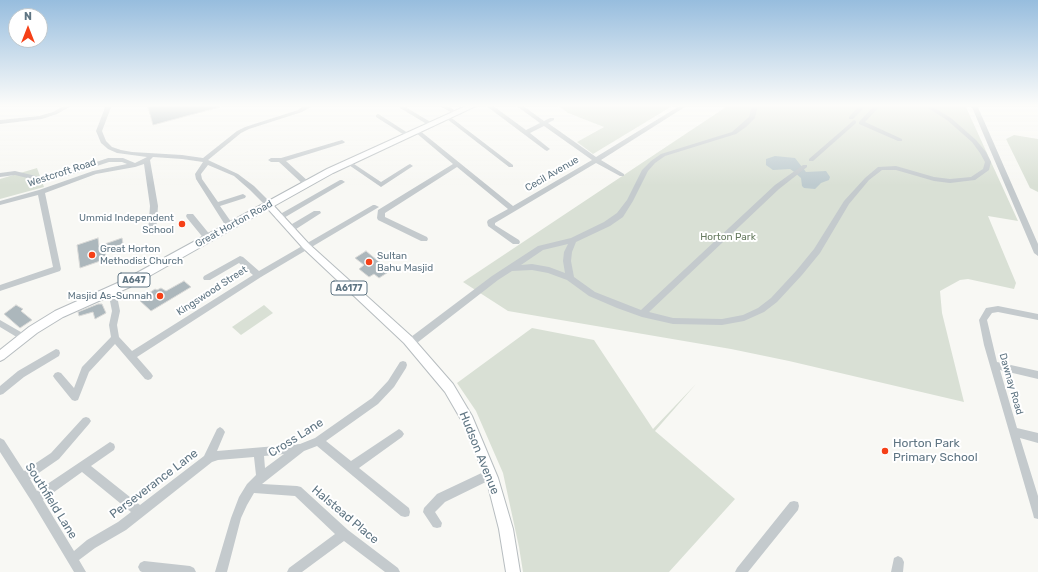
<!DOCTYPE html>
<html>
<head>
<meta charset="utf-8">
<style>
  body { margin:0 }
  #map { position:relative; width:1038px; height:572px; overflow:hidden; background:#f8f8f4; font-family:Rubik,sans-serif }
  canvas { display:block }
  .north { position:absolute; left:8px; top:8px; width:40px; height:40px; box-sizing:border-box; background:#fff; border:1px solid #bfc8cd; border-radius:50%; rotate:0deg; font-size:11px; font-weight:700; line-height:16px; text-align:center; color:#5f7583 }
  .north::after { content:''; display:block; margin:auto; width:14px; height:18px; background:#f54017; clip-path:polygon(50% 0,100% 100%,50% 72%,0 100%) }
</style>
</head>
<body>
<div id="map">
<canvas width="1038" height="572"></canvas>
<div class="north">N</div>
</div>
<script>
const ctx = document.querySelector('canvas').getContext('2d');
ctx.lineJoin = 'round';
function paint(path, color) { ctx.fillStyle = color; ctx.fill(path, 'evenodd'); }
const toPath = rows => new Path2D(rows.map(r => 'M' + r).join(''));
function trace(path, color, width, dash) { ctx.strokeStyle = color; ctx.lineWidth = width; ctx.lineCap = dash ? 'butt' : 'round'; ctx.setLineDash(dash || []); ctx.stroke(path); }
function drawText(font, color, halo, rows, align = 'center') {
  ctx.font = font + ' Rubik,sans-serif'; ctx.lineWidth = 4; ctx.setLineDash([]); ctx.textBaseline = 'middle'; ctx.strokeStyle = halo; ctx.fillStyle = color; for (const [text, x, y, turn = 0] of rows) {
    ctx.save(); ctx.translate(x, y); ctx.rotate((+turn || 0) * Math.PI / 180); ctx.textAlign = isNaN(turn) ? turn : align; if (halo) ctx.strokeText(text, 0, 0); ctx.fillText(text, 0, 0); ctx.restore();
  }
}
paint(toPath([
  [557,105,674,105,593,154,577,142,604,127,568,113],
  [729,105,965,105,1018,221,988,216,1016,283,1014,289,968,279,960,280,940,291,942,313,964,402,789,361,731,349,508,311,463,282],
  [1014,135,1038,139,1038,192,1030,188,1006,139],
  [37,168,44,187,0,199,0,179],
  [264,305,273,313,241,335,232,327],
  [532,328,594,340,653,429,696,384,655,431,735,499,669,572,523,572,519,547,503,473,476,411,457,383]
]), '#d9e0d5');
paint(toPath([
  [775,156,795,158,806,172,826,171,830,177,829,180,821,183,815,189,804,188,802,186,801,178,793,171,790,169,773,170,766,165,766,159]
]), '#becbcf');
const building = toPath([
  [154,105,220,105,220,107,153,125,148,107,154,105],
  [98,238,99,246,122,238,123,244,105,250,106,259,80,268,77,245,98,238],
  [366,251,390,271,379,278,374,274,369,277,359,269,364,265,355,258,366,251],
  [184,281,191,287,151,311,139,300,155,289,157,290,161,288,166,291,184,281],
  [98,304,102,304,106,313,95,319,93,312,79,316,78,312,98,304],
  [16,305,23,309,21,311,32,320,20,328,4,314,16,305]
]);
paint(building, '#acb7bc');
trace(building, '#d9d9d7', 1);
const major = toPath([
  [468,105,478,105,333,173,274,206,309,244,412,337,453,384,472,416,498,478,513,529,520,572,506,572,499,529,486,478,463,423,445,392,404,343,303,248,268,209,130,287,63,317,37,333,4,359,0,361,0,350,29,327,55,311,122,281,327,169,468,105]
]);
trace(major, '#b7bdc0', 2);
paint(toPath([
  [65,105,73,105,57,114,42,119,0,124,0,120,39,116,53,112,65,105],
  [106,105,112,105,102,131,106,141,112,147,121,150,132,152,182,155,203,158,237,131,245,127,298,110,306,105,314,105,302,112,249,129,241,133,208,160,238,174,254,186,273,205,271,207,267,207,250,190,234,176,208,165,201,174,202,179,218,202,243,194,246,196,245,198,220,206,234,226,233,228,227,228,196,179,195,174,203,162,182,159,153,157,150,160,158,206,156,232,152,235,148,232,150,206,144,164,135,167,96,174,45,193,61,269,60,271,0,291,0,285,53,267,38,195,0,205,0,201,39,190,93,171,127,164,122,162,109,162,67,176,40,181,15,175,0,177,0,173,15,171,40,177,64,173,108,158,123,158,135,163,147,157,117,153,108,149,101,143,96,131,106,105],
  [402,105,434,124,435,125,434,126,430,126,400,108,400,106,402,105],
  [438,105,446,105,461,114,460,115,456,115,438,105],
  [485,105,492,105,526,130,540,123,515,105,522,105,544,121,550,118,554,118,554,120,548,123,596,157,681,105,688,105,601,160,624,174,624,176,620,176,596,163,495,223,495,225,519,240,520,242,519,244,513,244,488,226,487,222,488,220,508,209,457,167,385,213,385,217,427,237,428,239,427,241,421,241,378,220,377,218,378,210,453,164,415,132,415,130,419,130,513,206,592,160,544,126,530,133,550,149,547,151,545,150,485,105],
  [752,105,758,105,755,118,746,127,736,134,665,156,655,163,648,171,633,201,623,217,610,226,576,242,572,252,571,261,574,277,595,292,641,310,775,185,803,165,807,165,807,167,779,189,649,312,673,318,722,319,743,315,758,308,771,298,796,271,814,249,844,201,865,178,878,167,896,166,934,177,950,179,971,177,983,169,985,162,980,153,972,142,947,120,923,105,930,105,951,118,976,140,986,152,991,162,989,170,975,180,950,183,934,181,896,170,882,170,869,180,849,204,820,253,802,275,777,302,764,312,744,321,722,325,673,324,642,317,617,308,589,296,567,280,548,273,532,270,512,271,498,280,413,346,410,347,407,346,406,343,407,340,492,276,538,246,571,238,604,222,617,213,627,200,642,170,651,161,661,154,732,132,749,117,752,105],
  [568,244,564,252,563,261,565,273,549,267,532,264,521,265,543,250,568,244],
  [860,105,867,105,853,119,849,119,849,117,860,105],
  [875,105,881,105,865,122,902,139,902,141,898,141,859,124,859,122,875,105],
  [971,105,977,105,1038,244,1038,256,1034,253,971,105],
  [378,114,380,115,411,135,408,137,406,136,376,117,376,115,378,114],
  [449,116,513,165,513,167,509,167,447,119,447,117,449,116],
  [854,120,856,121,856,123,813,161,809,161,809,159,854,120],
  [342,140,345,142,344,143,286,161,309,182,309,186,305,186,279,162,271,162,268,160,271,158,281,158,342,140],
  [348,160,381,182,408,165,410,164,413,166,381,187,346,163,346,161,348,160],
  [340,180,342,180,345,182,282,219,276,219,275,217,340,180],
  [373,205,375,205,379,207,261,277,137,357,151,373,153,376,151,379,148,380,145,379,115,344,89,372,78,400,75,401,72,400,55,379,53,376,55,373,58,372,61,373,74,388,82,367,111,337,109,325,112,311,108,291,109,289,112,288,115,289,116,291,120,311,117,325,119,337,132,351,253,275,239,263,210,280,204,280,203,278,204,276,240,256,243,257,259,271,373,205],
  [314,211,320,211,321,213,293,231,287,231,286,229,287,227,314,211],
  [187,214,193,214,211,236,212,238,211,240,205,240,187,218,186,216,187,214],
  [998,306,1038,314,1038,320,998,312,992,313,987,320,997,362,1038,371,1038,379,1000,370,1017,428,1038,433,1038,443,1020,438,1038,496,1038,519,1034,518,1033,514,984,345,979,320,986,308,998,306],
  [0,320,26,335,27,337,26,339,23,341,20,339,0,327,0,320],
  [56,349,59,350,60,353,59,356,24,377,3,394,0,395,0,386,18,371,56,349],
  [403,361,406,362,407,365,406,368,394,387,378,404,326,441,351,461,399,429,402,431,404,434,402,437,359,468,409,508,410,512,409,516,405,517,401,516,317,446,304,451,262,484,297,486,301,487,348,530,398,568,400,572,385,572,344,541,302,572,287,572,289,568,335,534,295,496,254,493,247,505,241,518,227,572,215,572,231,518,239,497,247,484,256,475,254,457,218,460,212,462,126,530,95,548,79,560,86,572,74,572,32,502,0,452,0,438,4,440,24,471,51,453,83,418,86,417,89,418,91,421,89,424,59,459,30,479,37,491,110,442,114,444,115,447,114,450,91,466,140,505,204,456,217,429,220,427,223,429,225,432,217,451,300,444,315,438,372,398,388,381,400,362,403,361],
  [284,454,265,468,264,456,284,454],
  [82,472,131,512,118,522,87,540,74,551,43,500,82,472],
  [490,469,494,470,495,474,494,478,445,502,435,512,442,523,441,527,437,528,433,527,423,512,424,508,437,494,490,469],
  [794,501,798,502,799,506,798,510,748,572,735,572,737,568,790,502,794,501],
  [898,556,902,558,904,562,903,572,891,572,894,558,898,556],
  [144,561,190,566,194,568,196,572,142,572,140,571,138,567,140,563,144,561]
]), '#c4cacd');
paint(major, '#fff');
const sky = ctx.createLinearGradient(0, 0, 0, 185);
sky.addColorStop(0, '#97bdde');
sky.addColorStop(0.57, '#fcfcfa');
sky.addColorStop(1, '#fcfcfa00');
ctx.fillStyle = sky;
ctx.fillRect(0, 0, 1038, 185);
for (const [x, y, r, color] of [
  [182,224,4,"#f54017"],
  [92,255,4,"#f54017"],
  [369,262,4,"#f54017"],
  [160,296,4,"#f54017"],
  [885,451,4,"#f54017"]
]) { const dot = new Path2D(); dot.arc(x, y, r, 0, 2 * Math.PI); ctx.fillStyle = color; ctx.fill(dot); trace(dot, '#fff', 1.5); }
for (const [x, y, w] of [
  [134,280,32],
  [349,288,36]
]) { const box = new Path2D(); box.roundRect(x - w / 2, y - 7, w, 14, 3); ctx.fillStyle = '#fff'; ctx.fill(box); trace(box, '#5f7583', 1); }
drawText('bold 9px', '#5f7583', null, [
  ["A647",134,280],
  ["A6177",349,288]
]);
drawText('10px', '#5f7583', '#fff', [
  ["Westcroft Road",62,173,-18],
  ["Cecil Avenue",552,174,-30],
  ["Great Horton Road",234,224,-29],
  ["Kingswood Street",212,291,-33],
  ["Dawnay Road",1011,384,74]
]);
drawText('10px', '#5f7583', '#fff', [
  ["Ummid Independent",174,218],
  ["School",174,230],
  ["Great Horton",100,249,"left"],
  ["Methodist Church",100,261,"left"],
  ["Sultan",377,256,"left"],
  ["Bahu Masjid",377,268,"left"],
  ["Masjid As-Sunnah",152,296]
], 'right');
drawText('10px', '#667a5f', '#fff', [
  ["Horton Park",728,237]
]);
drawText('12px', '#5f7583', '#fff', [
  ["Cross Lane",296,438,-32],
  ["Hudson Avenue",479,453,68],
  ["Perseverance Lane",154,484,-37],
  ["Southfield Lane",51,501,58],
  ["Halstead Place",345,515,40]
]);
drawText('12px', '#5f7583', '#fff', [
  ["Horton Park",893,444],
  ["Primary School",893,458]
], 'left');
</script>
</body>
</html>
